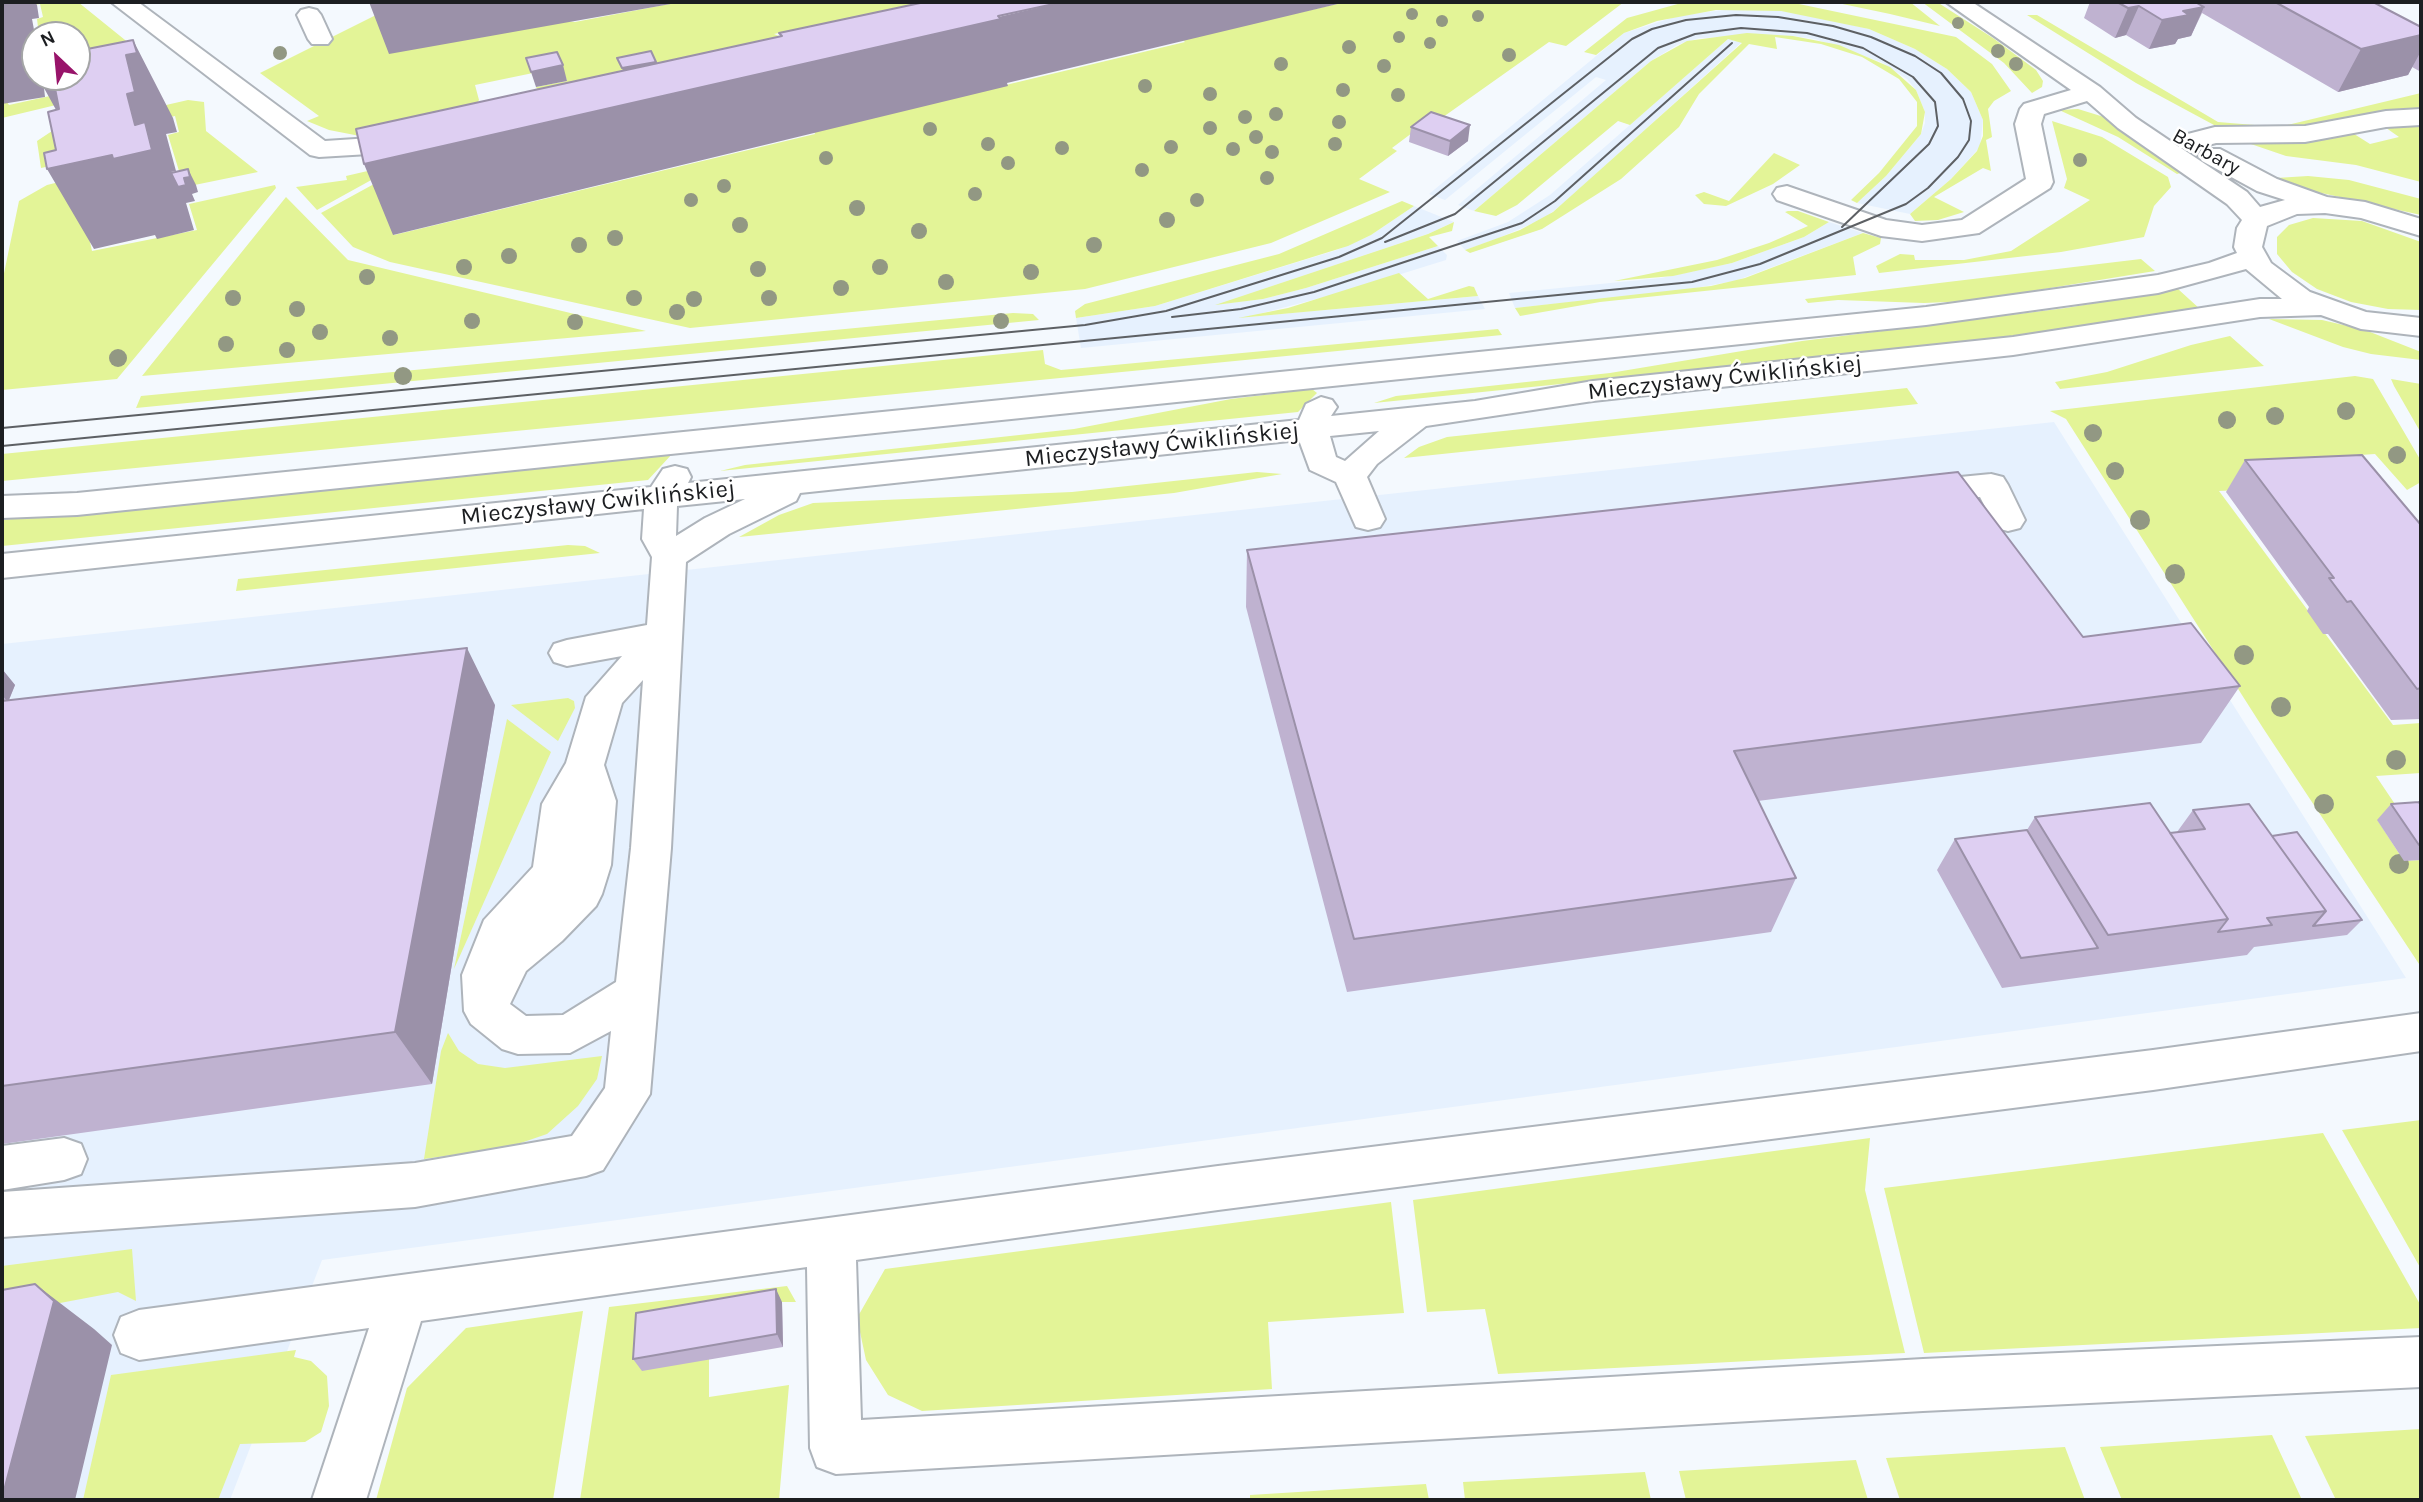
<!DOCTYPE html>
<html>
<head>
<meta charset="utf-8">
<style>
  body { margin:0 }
  #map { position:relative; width:2423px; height:1502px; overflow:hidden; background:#f4f9fe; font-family:Karla,sans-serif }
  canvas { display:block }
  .frame { position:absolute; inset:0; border:4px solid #1c1e21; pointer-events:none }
  .north { position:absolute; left:21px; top:21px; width:70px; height:70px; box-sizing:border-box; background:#fff; border:2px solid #a4a5a6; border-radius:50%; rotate:334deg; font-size:19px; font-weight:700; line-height:28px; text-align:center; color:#1c1e21 }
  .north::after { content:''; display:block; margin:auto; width:24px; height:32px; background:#98146a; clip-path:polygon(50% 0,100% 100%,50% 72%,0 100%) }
</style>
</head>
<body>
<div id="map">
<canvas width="2423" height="1502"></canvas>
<div class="frame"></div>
<div class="north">N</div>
</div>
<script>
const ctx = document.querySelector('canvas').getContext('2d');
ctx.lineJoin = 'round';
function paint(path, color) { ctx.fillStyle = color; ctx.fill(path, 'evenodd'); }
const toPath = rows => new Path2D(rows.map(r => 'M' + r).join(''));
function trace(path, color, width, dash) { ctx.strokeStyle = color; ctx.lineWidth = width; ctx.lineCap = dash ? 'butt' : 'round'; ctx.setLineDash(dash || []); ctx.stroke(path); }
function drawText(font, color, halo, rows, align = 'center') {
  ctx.font = font + ' Karla,sans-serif'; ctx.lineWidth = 5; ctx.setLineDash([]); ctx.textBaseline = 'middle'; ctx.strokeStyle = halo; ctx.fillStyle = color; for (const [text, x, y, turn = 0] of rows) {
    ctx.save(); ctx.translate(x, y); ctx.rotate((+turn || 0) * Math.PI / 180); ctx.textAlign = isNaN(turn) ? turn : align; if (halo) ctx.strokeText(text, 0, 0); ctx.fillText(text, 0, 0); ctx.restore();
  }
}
paint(toPath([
  [1724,10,1781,11,1820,17,1869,29,1915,49,1947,69,1971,92,1983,120,1980,147,1951,179,1910,214,1857,203,1886,176,1921,134,1925,123,1925,112,1916,90,1907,79,1881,62,1815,39,1793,36,1699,38,1677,45,1651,61,1474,211,1458,205,1606,80,1596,77,1445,200,1429,194,1624,33,1681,15],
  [1728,39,1742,42,1564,203,1543,219,1494,240,1465,250,1457,241,1508,222,1550,195],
  [1414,206,1454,222,1428,234,1219,304,1263,299,1306,288,1438,246,1447,255,1446,260,1340,293,1247,317,1478,296,1485,309,1081,348,1076,318,1155,306,1337,250,1371,235],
  [1829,222,1863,233,1735,281,1678,291,1515,308,1509,293,1661,278,1732,263,1804,237],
  [2054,422,2406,978,322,1260,230,1500,2,1500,2,644]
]), '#e6f1fe');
paint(toPath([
  [2,2,78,2,130,44,77,54,77,35,39,35,37,19,43,17,40,4,2,11],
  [680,2,924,2,774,34,794,42,789,52,778,37,538,91,536,87,567,81,562,67,475,85,479,100,471,113,365,137,329,130,307,121,319,116,260,73,396,5,575,22],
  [1346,2,1624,2,1566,46,1549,42,1429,127,1424,124,1392,148,1397,151,1359,179,1390,192,1271,243,1085,289,690,328,390,262,353,247,321,213,416,161,394,235,815,134,814,131,1185,42,1182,39],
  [1685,2,1799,4,1956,37,1992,64,2011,91,1994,101,1988,109,1992,137,1986,140,1991,171,1983,168,1934,197,1964,212,1938,220,1915,221,1910,214,1951,179,1977,151,1983,136,1983,120,1971,92,1947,69,1915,49,1869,29,1781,11,1716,10,1657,21,1624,33,1596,55,1584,52,1627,18],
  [1833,2,1910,2,1940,26,1890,14],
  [1922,2,1937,2,1993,38,2036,70,2043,81,2042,87,2032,93,2004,63],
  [2027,15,2037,15,2218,122,2279,127,2421,93,2421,110,2281,130,2214,125,2136,83],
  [1747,33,1793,36,1839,45,1890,67,1916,90,1925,112,1921,134,1886,176,1857,203,1851,200,1879,173,1917,126,1917,102,1899,79,1862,57,1821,44,1775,37,1777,49,1749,44,1699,94,1679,127,1621,179,1542,229,1470,253,1465,250,1520,230,1553,212,1742,43,1728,39,1630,125,1618,121,1517,205,1496,216,1474,211,1651,61,1687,41],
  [50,96,81,99,2,118,2,103,7,102,9,105],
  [188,100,204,102,206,131,258,172,175,189,179,171,168,135,179,132,175,116,115,130,82,159,41,168,37,141,52,131],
  [2078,109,2104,117,2184,172,2177,174,2118,137,2059,110],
  [2052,121,2102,137,2168,177,2171,187,2154,206,2144,237,2061,252,1879,273,1876,266,1900,254,1914,255,1915,260,1964,260,2011,251,2090,200,2064,188,2067,179],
  [2421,122,2421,182,2356,165,2286,156,2245,142,2351,132,2370,144,2399,137,2382,125],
  [1774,153,1800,165,1773,184,1726,206,1704,204,1695,195,1704,192,1729,201],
  [402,163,317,210,296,187,347,180,346,176],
  [96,173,88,233,92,251,197,230,189,204,275,185,276,188,117,379,2,390,2,283,19,201,47,185],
  [2308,176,2349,180,2421,199,2421,215,2308,190,2276,178],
  [286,197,348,260,646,331,142,376],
  [1402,201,1414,206,1371,235,1348,246,1155,306,1076,318,1075,311,1085,304,1279,254],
  [1788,211,1798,211,1829,222,1804,237,1732,263,1673,276,1614,281,1717,260,1769,243,1808,226,1785,212],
  [2313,218,2362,221,2421,242,2421,310,2388,309,2351,302,2317,289,2292,272,2277,254,2277,237,2289,225],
  [1454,222,1452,231,1429,237,1438,246,1306,288,1263,299,1215,305,1428,234],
  [1863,233,1881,238,1880,244,1853,257,1856,275,1600,302,1520,316,1515,308,1711,286,1745,278],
  [2141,259,2155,271,1970,301,1924,303,1838,300,1808,303,1805,299],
  [1399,273,1428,299,1469,286,1474,287,1478,296,1238,318,1288,308],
  [2178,289,2200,309,2051,332,1925,347,1374,403,1396,396,1610,373,1802,341,2066,308],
  [1013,313,1033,314,1039,320,136,408,141,396],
  [2269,319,2322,320,2365,330,2421,352,2421,360,2371,354,2343,347],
  [1498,329,1502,335,2,481,2,454,1043,350,1045,364,1061,370],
  [2230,336,2264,366,2060,389,2055,382,2107,372,2191,345],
  [2355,376,2373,379,2421,461,2421,482,2407,490,2375,454,2315,458,2338,485,2219,491,2393,725,2421,723,2421,773,2376,776,2405,819,2378,821,2404,861,2421,860,2421,967,2263,728,2066,419,2050,411],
  [2391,379,2421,384,2421,433,2394,386],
  [1907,388,1918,404,1404,458,1419,447,1447,437],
  [1312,389,1317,393,1298,412,720,471,745,465,1074,429,1231,399],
  [673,453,648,480,2,546,2,520],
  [1257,472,1282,474,1174,493,739,537,779,515,813,503,1072,492],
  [568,545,585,546,600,553,236,591,238,579],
  [568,698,574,701,575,708,558,741,511,705],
  [507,719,551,752,454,969],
  [448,1033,459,1051,478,1064,505,1068,602,1056,597,1079,578,1106,547,1134,509,1147,424,1159,441,1051],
  [2421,1120,2421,1269,2342,1130],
  [2323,1133,2421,1306,2421,1328,1924,1353,1884,1188],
  [1870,1138,1865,1190,1905,1353,1498,1374,1485,1309,1427,1312,1413,1200],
  [1391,1202,1404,1313,1268,1322,1272,1389,922,1411,888,1395,866,1360,857,1318,885,1269],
  [132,1249,136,1301,118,1292,2,1314,2,1266],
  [787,1286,796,1302,782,1302,709,1359,709,1397,789,1385,779,1500,580,1500,609,1307],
  [583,1311,553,1500,376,1500,407,1388,466,1328],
  [296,1350,294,1357,311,1361,327,1376,329,1406,321,1432,305,1442,240,1444,218,1500,83,1500,111,1375],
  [2421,1429,2421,1500,2336,1500,2305,1436],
  [2272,1435,2302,1500,2122,1500,2100,1447],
  [2065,1447,2085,1500,1900,1500,1886,1458],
  [1856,1460,1868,1500,1686,1500,1679,1471],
  [1645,1472,1651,1500,1465,1500,1463,1482],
  [1426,1484,1429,1500,1250,1500,1250,1495]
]), '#e3f497');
const minor = toPath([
  [111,2,138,2,325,141,386,137,395,139,399,145,395,151,386,153,319,157,310,155,111,2],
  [1946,2,1972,2,2100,87,2136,118,2179,147,2176,142,2180,136,2215,127,2305,126,2386,111,2421,109,2421,125,2386,127,2305,142,2216,143,2189,150,2181,148,2247,192,2260,207,2285,200,2257,191,2202,161,2198,155,2202,149,2220,149,2277,179,2327,197,2365,202,2421,219,2421,236,2361,218,2325,213,2297,214,2267,226,2262,247,2271,263,2310,292,2366,312,2421,318,2421,336,2361,329,2321,315,2260,317,2013,355,1593,401,1426,426,1377,464,1367,477,1385,519,1380,527,1368,530,1356,527,1336,482,1310,470,1299,440,800,493,796,501,729,534,686,562,671,848,650,1094,603,1170,586,1176,415,1207,2,1237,2,1192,415,1163,572,1136,605,1088,611,1031,570,1053,518,1054,502,1049,471,1024,464,1011,462,975,484,920,533,867,542,804,566,763,586,697,622,656,567,666,554,662,549,653,554,644,567,640,647,625,652,557,642,539,644,509,2,578,2,554,651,487,663,469,675,466,687,469,691,477,688,483,1299,420,1306,404,1321,397,1332,400,1337,407,1331,416,1475,401,1593,381,2013,337,2260,299,2282,299,2246,269,2158,293,1926,325,77,515,2,518,2,496,77,493,1926,307,2158,275,2209,263,2237,253,2234,247,2237,228,2242,220,2227,204,2118,128,2087,101,2044,114,2041,124,2053,182,2050,188,1979,233,1922,241,1881,236,1777,200,1773,194,1777,188,1787,186,1886,220,1922,225,1962,220,2026,179,2015,124,2020,109,2024,104,2071,90,1946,2],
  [1379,431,1345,461,1336,457,1330,436,1379,431],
  [745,499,705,518,676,536,677,506,745,499],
  [643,680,631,848,616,982,563,1015,526,1016,510,1004,526,971,562,941,596,906,602,894,611,865,616,801,604,765,622,703,643,680],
  [309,8,317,10,321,15,332,39,328,44,312,44,308,39,297,15,301,10,309,8],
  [1991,474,2003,477,2008,485,2025,520,2020,528,2008,531,1996,528,1980,497,1919,503,1907,500,1902,492,1907,484,1919,481,1991,474],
  [2421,1013,2421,1051,2153,1090,1218,1210,856,1260,861,1420,1923,1359,2421,1337,2421,1387,1923,1411,836,1474,817,1467,810,1448,807,1267,421,1321,366,1500,312,1500,369,1328,139,1360,121,1353,114,1335,121,1317,139,1310,1218,1166,2153,1050,2421,1013],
  [64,1138,81,1144,87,1159,81,1174,64,1180,2,1190,2,1146,64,1138]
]);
trace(minor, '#aeb4bb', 4);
paint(minor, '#fff');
trace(toPath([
  [1385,242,1455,214,1658,48,1695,34,1741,28,1807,33,1863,48,1913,77,1935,102,1938,126,1929,144,1842,227],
  [1172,317,1241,309,1314,292,1522,223,1555,201,1732,43],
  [2,428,1085,325,1166,311,1339,257,1382,238,1632,39,1652,29,1686,20,1736,15,1778,17,1833,26,1871,37,1915,56,1941,73,1963,99,1971,121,1969,140,1958,157,1928,188,1906,204,1760,264,1692,282,2,446]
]), '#5d6064', 2);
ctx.fillStyle = '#929883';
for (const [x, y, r] of [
  [1412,14,6],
  [1478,16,6],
  [1442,21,6],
  [1958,23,6],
  [1399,37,6],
  [1430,43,6],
  [1349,47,7],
  [1998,51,7],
  [280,53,7],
  [1509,55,7],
  [1281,64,7],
  [2016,64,7],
  [1384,66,7],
  [1145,86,7],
  [1343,90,7],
  [1210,94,7],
  [1398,95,7],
  [1276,114,7],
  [1245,117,7],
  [1339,122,7],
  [1210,128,7],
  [930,129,7],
  [1256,137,7],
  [988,144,7],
  [1335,144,7],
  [1171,147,7],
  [1062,148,7],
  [1233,149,7],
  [1272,152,7],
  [826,158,7],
  [2080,160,7],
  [1008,163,7],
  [1142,170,7],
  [1267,178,7],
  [724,186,7],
  [975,194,7],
  [691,200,7],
  [1197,200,7],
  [857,208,8],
  [1167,220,8],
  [740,225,8],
  [919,231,8],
  [615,238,8],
  [579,245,8],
  [1094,245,8],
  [509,256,8],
  [464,267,8],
  [880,267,8],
  [758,269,8],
  [1031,272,8],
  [367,277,8],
  [946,282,8],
  [841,288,8],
  [233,298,8],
  [634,298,8],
  [769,298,8],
  [694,299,8],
  [297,309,8],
  [677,312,8],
  [472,321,8],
  [1001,321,8],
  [575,322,8],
  [320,332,8],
  [390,338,8],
  [226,344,8],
  [287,350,8],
  [118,358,9],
  [403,376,9],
  [2346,411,9],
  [2275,416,9],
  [2227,420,9],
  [2093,433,9],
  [2397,455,9],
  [2115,471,9],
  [2140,520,10],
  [2175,574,10],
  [2244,655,10],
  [2281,707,10],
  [2396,760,10],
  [2324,804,10],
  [2399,864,10]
]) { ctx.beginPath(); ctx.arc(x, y, r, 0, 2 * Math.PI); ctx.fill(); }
paint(toPath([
  [2090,2,2373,2,2421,27,2421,72,2412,67,2408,75,2338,92,2202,13,2191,36,2178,39,2175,44,2149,49,2126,35,2115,38,2084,18],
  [1411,127,1468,141,1448,156,1409,142],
  [2245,460,2421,525,2421,719,2391,720,2328,634,2323,634,2307,611,2309,607,2226,492],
  [1247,550,2083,637,2240,686,2201,743,1758,801,1796,878,1771,932,1347,992,1246,607],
  [2,669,15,685,9,700,495,705,432,1084,2,1144],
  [2391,804,2421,806,2421,860,2404,861,2377,820],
  [2193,810,2272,836,2362,920,2347,935,2254,947,2247,955,2002,988,1937,870,1955,839,2027,830,2035,817,2170,833,2177,832],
  [782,1302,783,1347,642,1371,633,1359]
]), '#bfb2d0');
paint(toPath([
  [2,2,35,2,37,5,39,18,32,19,35,35,35,77,53,78,135,125,127,94,126,55,133,40,173,118,177,132,166,134,176,171,171,172,178,187,184,178,188,169,196,185,198,192,192,194,195,201,186,203,194,230,157,239,155,235,94,249,47,169,82,157,44,88,45,97,2,104],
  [369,2,682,2,389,54],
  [1063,2,1346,2,1007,83,1008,86,393,235,364,164],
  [2139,6,2126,35,2115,38,2128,8],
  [2204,7,2191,36,2178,39,2175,44,2149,49,2162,20,2183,11],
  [2421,35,2421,51,2408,75,2338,92,2361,49],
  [656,62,660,77,627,84,622,68],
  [563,65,567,81,536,87,531,72],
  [1470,125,1468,141,1448,156,1450,141],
  [467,648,495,705,432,1084,395,1032],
  [2,669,15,685,8,702,2,695],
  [35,1284,94,1329,112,1345,75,1500,2,1500],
  [776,1289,782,1302,783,1347,777,1334]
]), '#9b91a9');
const building = toPath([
  [925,2,1063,2,998,16,1001,19,364,164,356,129,782,36,779,33,925,2],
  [2117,2,2195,2,2204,7,2183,11,2189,15,2162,20,2139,6,2128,8,2117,2],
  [2275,2,2373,2,2421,27,2421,35,2361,49,2275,2],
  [133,40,137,53,126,55,135,92,127,94,135,125,145,122,152,150,113,159,112,155,47,169,44,153,56,150,48,112,59,109,53,78,40,81,39,77,77,77,77,51,133,40],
  [35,47,35,60,33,60,27,49,35,47],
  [651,51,656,62,622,68,617,58,651,51],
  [557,52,563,65,531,72,526,58,557,52],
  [1431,112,1470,125,1450,141,1411,127,1431,112],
  [188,169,190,177,184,178,186,185,178,187,171,173,188,169],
  [2362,455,2421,525,2421,688,2417,689,2351,601,2347,602,2329,578,2334,578,2245,460,2362,455],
  [1958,472,2083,637,2191,623,2240,686,1734,751,1796,878,1354,939,1247,550,1958,472],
  [467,648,395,1032,2,1086,2,701,467,648],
  [2419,802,2421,806,2421,845,2419,845,2391,804,2419,802],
  [2150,803,2228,919,2108,935,2035,817,2150,803],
  [2249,804,2326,911,2267,918,2272,925,2218,932,2228,919,2170,833,2205,829,2193,810,2249,804],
  [2027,830,2098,948,2021,958,1955,839,2027,830],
  [2297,832,2362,920,2313,926,2326,911,2272,836,2297,832],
  [35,1284,54,1301,2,1498,2,1290,35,1284],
  [776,1289,777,1334,633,1359,636,1313,776,1289]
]);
paint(building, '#decff2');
trace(building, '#9b91a9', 2);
drawText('21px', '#1c1e21', '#fff', [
  ["Barbary",2206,152,29]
]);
drawText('24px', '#1c1e21', '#fff', [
  ["Mieczysławy Ćwiklińskiej",1725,378,-6],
  ["Mieczysławy Ćwiklińskiej",1162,445,-6],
  ["Mieczysławy Ćwiklińskiej",598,503,-6]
]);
</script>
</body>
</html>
